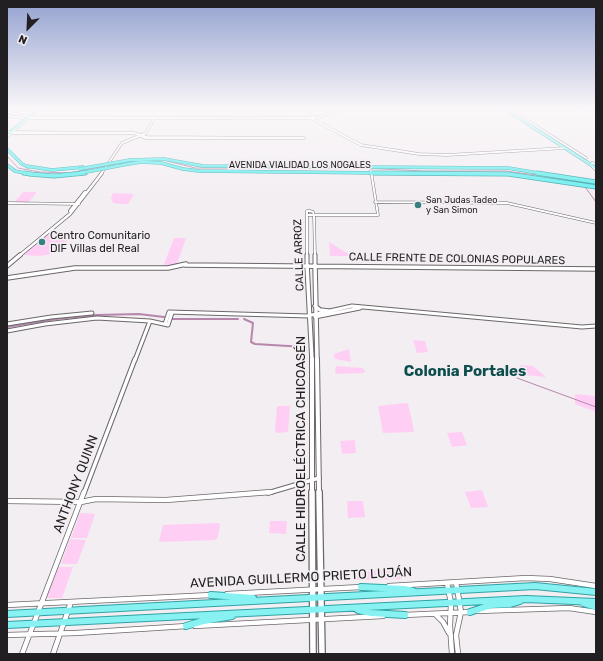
<!DOCTYPE html>
<html>
<head>
<meta charset="utf-8">
<style>
  body { margin:0 }
  #map { position:relative; width:603px; height:661px; overflow:hidden; background:#f3eef2; font-family:Rubik,sans-serif }
  canvas { display:block }
  .frame { position:absolute; inset:0; border:8px solid #211f21; pointer-events:none }
  .north { position:absolute; left:8px; top:8px; width:40px; height:40px; -webkit-text-stroke:3px #f3eef2; paint-order:stroke; rotate:204deg; font-size:11px; font-weight:700; line-height:16px; text-align:center; color:#211f21 }
  .north::after { content:''; display:block; margin:auto; width:14px; height:18px; background:#211f21; clip-path:polygon(50% 0,100% 100%,50% 72%,0 100%) }
</style>
</head>
<body>
<div id="map">
<canvas width="603" height="661"></canvas>
<div class="frame"></div>
<div class="north">N</div>
</div>
<script>
const ctx = document.querySelector('canvas').getContext('2d');
ctx.lineJoin = 'round';
function paint(path, color) { ctx.fillStyle = color; ctx.fill(path, 'evenodd'); }
const toPath = rows => new Path2D(rows.map(r => 'M' + r).join(''));
function trace(path, color, width, dash) { ctx.strokeStyle = color; ctx.lineWidth = width; ctx.lineCap = dash ? 'butt' : 'round'; ctx.setLineDash(dash || []); ctx.stroke(path); }
function drawText(font, color, halo, rows, align = 'center') {
  ctx.font = font + ' Rubik,sans-serif'; ctx.lineWidth = 3.5; ctx.setLineDash([]); ctx.textBaseline = 'middle'; ctx.strokeStyle = halo; ctx.fillStyle = color; for (const [text, x, y, turn = 0] of rows) {
    ctx.save(); ctx.translate(x, y); ctx.rotate((+turn || 0) * Math.PI / 180); ctx.textAlign = isNaN(turn) ? turn : align; if (halo) ctx.strokeText(text, 0, 0); ctx.fillText(text, 0, 0); ctx.restore();
  }
}
paint(toPath([
  [23,192,37,192,28,203,14,203],
  [113,193,134,194,128,204,120,204,113,203,111,197],
  [425,197,470,198,472,201,425,201],
  [47,235,72,235,57,253,40,256,23,255],
  [174,238,186,238,176,267,163,267],
  [329,242,350,255,350,256,330,256],
  [413,340,425,341,428,352,417,353],
  [349,349,351,362,335,359,334,354],
  [520,365,533,366,546,377,524,375],
  [336,366,362,368,364,369,365,372,363,373,337,374,335,372],
  [575,394,596,396,596,412,575,404],
  [406,403,408,404,414,430,413,432,383,433,378,406],
  [277,406,290,406,288,432,277,433,275,431],
  [462,432,467,445,452,447,447,433],
  [355,440,356,453,342,454,340,441],
  [482,490,488,507,471,508,465,492],
  [347,501,363,501,365,517,348,518],
  [80,513,95,514,87,538,71,538],
  [270,521,287,521,286,534,269,533],
  [218,523,220,524,218,537,215,540,161,542,159,540,163,525],
  [70,539,86,540,77,564,61,564],
  [58,567,73,567,62,598,46,598],
  [398,570,400,571,402,578,401,579,357,580,356,579,355,572,358,571]
]), '#ffcef4');
trace(toPath([
  [7,156,18,168,40,172,69,173,105,166],
  [163,160,195,168,335,168],
  [108,166,132,161],
  [360,168,424,171,505,171,537,175],
  [540,175,567,180],
  [585,187,596,202],
  [517,378,596,407]
]), '#b686ac', 1);
trace(toPath([
  [172,319,238,319],
  [244,319,253,323,251,342,255,344,305,347],
  [7,327,56,319,97,315,139,314,164,317]
]), '#b686ac', 2);
const tertiaryFar3 = toPath([
  [310,108,310,117],
  [508,108,586,158],
  [7,116,23,118],
  [29,118,233,118],
  [315,118,345,108],
  [312,119,361,145,419,154,447,155,565,148],
  [7,132,130,133],
  [7,133,130,133],
  [130,133,134,133],
  [134,133,147,137,304,138,146,138,134,133],
  [7,137,29,117],
  [375,202,507,203,596,223],
  [7,203,79,204],
  [307,215,378,215,371,171],
  [307,256,307,211,310,211,313,212,314,215,315,256]
]);
const tertiaryFar2 = toPath([
  [307,255,307,265],
  [315,255,315,265],
  [307,316,352,306,582,327,596,326],
  [315,317,360,308],
  [7,324,51,317,92,313],
  [165,324,169,312,309,316],
  [7,331,45,324,97,318,150,321,168,325,172,313],
  [135,360,150,321]
]);
const tertiaryFar1 = toPath([
  [84,493,135,359],
  [268,493,319,478]
]);
const tertiary = toPath([
  [7,501,81,502,96,499,166,500,271,492],
  [456,582,461,612,456,635,458,654],
  [447,583,451,603,450,626,452,654],
  [389,586,526,578,550,579,596,586],
  [227,594,361,587],
  [7,605,211,595],
  [478,611,569,608,596,612],
  [435,614,443,622,449,633],
  [404,615,471,612],
  [195,626,383,616],
  [7,635,76,633,187,626],
  [22,654,84,492],
  [53,654,71,602]
]);
const secondaryFar4 = toPath([
  [7,112,29,117,310,118],
  [310,117,313,117,315,118,309,118,310,117],
  [592,163,596,164],
  [591,165,596,170],
  [101,174,122,143,146,133,155,117]
]);
const secondaryFar3 = toPath([
  [70,211,85,192],
  [19,256,70,214,102,173]
]);
const secondaryFar2 = toPath([
  [185,265,596,269],
  [307,265,312,360],
  [315,265,317,360],
  [7,266,20,255],
  [7,278,75,268,168,268,186,264],
  [315,306,320,310,328,311]
]);
const secondaryFar1 = toPath([
  [312,359,312,493],
  [317,359,319,493]
]);
const secondary = toPath([
  [312,492,313,654],
  [319,492,322,654]
]);
const primaryFar1 = toPath([
  [503,108,596,168],
  [7,135,39,108]
]);
const primary = toPath([
  [361,587,404,589,413,591],
  [211,595,253,598],
  [583,603,596,607],
  [358,610,371,613,405,615],
  [470,612,491,605,510,604,520,601],
  [7,614,535,586,596,592],
  [7,625,526,599,596,602],
  [186,626,203,621,232,616]
]);
const trunkFar1 = toPath([
  [579,108,596,110],
  [7,149,22,164,28,167],
  [130,160,164,159,203,166,508,168,544,174],
  [128,164,142,162,161,163,183,169,199,171,474,174],
  [7,165,15,171,29,174],
  [26,166,52,170,83,167],
  [78,174,85,173]
]);
const trunk = toPath([
  [24,173,31,174],
  [371,173,508,174,596,187],
  [537,173,596,182],
  [29,174,54,176,85,173]
]);
trace(tertiaryFar3, '#6b676a', 3);
trace(tertiaryFar2, '#6b676a', 5);
trace(tertiaryFar1, '#6b676a', 5.5);
trace(tertiary, '#6b676a', 6);
trace(secondaryFar4, '#6b676a', 3);
trace(secondaryFar3, '#6b676a', 4);
trace(secondaryFar2, '#6b676a', 5.5);
trace(secondaryFar1, '#6b676a', 6);
trace(secondary, '#6b676a', 8);
trace(primaryFar1, '#31a2a4', 3.5);
trace(primary, '#31a2a4', 8);
trace(trunkFar1, '#31a2a4', 3.5);
trace(trunk, '#31a2a4', 5);
trace(tertiaryFar3, '#fff', 2);
trace(tertiaryFar2, '#fff', 3);
trace(tertiaryFar1, '#fff', 3.5);
trace(tertiary, '#fff', 4.5);
trace(secondaryFar4, '#fff', 2);
trace(secondaryFar3, '#fff', 2.5);
trace(secondaryFar2, '#fff', 3.5);
trace(secondaryFar1, '#fff', 4);
trace(secondary, '#fff', 5.5);
trace(primaryFar1, '#88f2f3', 2.5);
trace(primary, '#88f2f3', 6);
trace(trunkFar1, '#60eeef', 2.5);
trace(trunk, '#60eeef', 3.5);
const trunkBridgeFar1 = toPath([
  [79,169,130,160],
  [81,173,128,164]
]);
const trunkBridge = toPath([
  [81,173,83,173]
]);
trace(trunkBridgeFar1, '#31a2a4', 3.5, []);
trace(trunkBridge, '#31a2a4', 5, []);
trace(trunkBridgeFar1, '#60eeef', 2.5);
trace(trunkBridge, '#60eeef', 3.5);
const sky = ctx.createLinearGradient(0, 0, 0, 201);
sky.addColorStop(0, '#94a2d0');
sky.addColorStop(0.54, '#faf7f9');
sky.addColorStop(1, '#faf7f900');
ctx.fillStyle = sky;
ctx.fillRect(0, 0, 603, 201);
for (const [x, y, r, color] of [
  [418,205,4,"#378081"],
  [42,242,4,"#378081"]
]) { const dot = new Path2D(); dot.arc(x, y, r, 0, 2 * Math.PI); ctx.fillStyle = color; ctx.fill(dot); trace(dot, '#f3eef2', 1.5); }
drawText('9px', '#211f21', '#f3eef2', [
  ["AVENIDA VIALIDAD LOS NOGALES",300,165]
]);
drawText('9px', '#211f21', '#f3eef2', [
  ["San Judas Tadeo",426,200],
  ["y San Simon",426,210]
], 'left');
drawText('11px', '#211f21', '#f3eef2', [
  ["Centro Comunitario",50,236],
  ["DIF Villas del Real",50,249]
], 'left');
drawText('11px', '#211f21', '#f3eef2', [
  ["CALLE ARROZ",299,255,-92],
  ["CALLE FRENTE DE COLONIAS POPULARES",457,259,1]
]);
drawText('13px', '#211f21', '#f3eef2', [
  ["CALLE HIDROELÉCTRICA CHICOASÉN",301,449,-90],
  ["ANTHONY QUINN",76,484,-69],
  ["AVENIDA GUILLERMO PRIETO LUJÁN",301,578,-3]
]);
drawText('bold 15px', '#0d4d4d', '#f3eef2', [
  ["Colonia Portales",465,372]
]);
</script>
</body>
</html>
